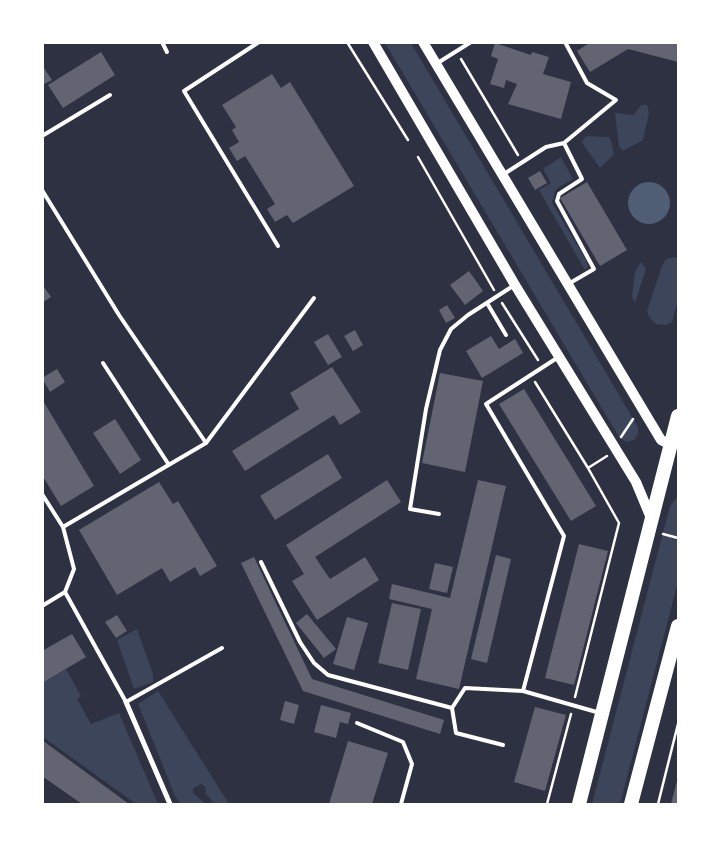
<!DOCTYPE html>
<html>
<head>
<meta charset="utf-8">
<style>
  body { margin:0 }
  #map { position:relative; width:721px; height:847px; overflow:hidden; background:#2d3142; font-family:Montserrat,sans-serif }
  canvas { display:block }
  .frame { position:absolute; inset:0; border:44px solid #fff; pointer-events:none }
</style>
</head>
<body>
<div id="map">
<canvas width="721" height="847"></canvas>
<div class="frame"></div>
</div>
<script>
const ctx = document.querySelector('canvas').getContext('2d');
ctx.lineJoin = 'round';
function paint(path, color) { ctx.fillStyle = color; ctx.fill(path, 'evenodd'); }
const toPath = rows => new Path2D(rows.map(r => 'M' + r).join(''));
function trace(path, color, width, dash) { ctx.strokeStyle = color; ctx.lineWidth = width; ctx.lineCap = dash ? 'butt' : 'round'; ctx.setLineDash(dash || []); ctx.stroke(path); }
paint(toPath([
  [385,43,411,43,638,427,638,434,634,440,626,442,619,437],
  [641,105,647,105,649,113,643,140,623,151,619,146,615,113,634,115],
  [586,136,609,137,611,141,614,154,600,168,585,147,582,141],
  [561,157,573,179,556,189,552,203,586,260,588,267,585,270,539,190,551,183,543,169],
  [675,257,678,258,678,300,672,322,666,325,656,324,649,317,647,311,662,266,666,259],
  [641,262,646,269,635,303,632,296,635,272],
  [678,496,678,582,620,804,592,804,670,506],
  [137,629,153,674,153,682,134,689,117,640],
  [66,669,81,696,77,699,91,724,119,713,158,804,136,804,43,737,42,683],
  [158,691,229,804,209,804,213,802,206,794,205,787,201,784,193,788,193,793,206,804,181,804,175,796,138,704]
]), '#3c4559');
paint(toPath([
  '628 203a21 21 0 1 1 42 0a21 21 0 1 1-42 0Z'
]), '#4f5d75');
paint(toPath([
  [591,42,678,42,678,62,628,49,590,72,577,51],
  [495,43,531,55,532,52,549,57,543,74,571,82,561,119,508,104,517,84,506,80,504,88,490,84,498,59,491,56],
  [101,52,115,75,63,108,48,85],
  [42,65,52,80,42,85],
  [272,74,281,88,290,82,354,186,293,223,287,215,275,222,267,209,275,204,247,159,245,156,237,161,229,148,239,142,232,130,236,127,222,105],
  [540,171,547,183,535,190,528,178],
  [587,182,627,250,600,266,560,198],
  [469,271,483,291,465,305,450,285],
  [42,284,51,297,42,303],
  [447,305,455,318,446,323,439,310],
  [355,330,363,345,353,351,344,336],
  [328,334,342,357,328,365,314,342],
  [491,336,499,349,515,339,523,353,482,378,466,351],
  [332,367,361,412,340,425,334,415,245,471,232,451,299,409,290,393],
  [57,369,65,382,50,392,42,378],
  [440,373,483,381,465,472,422,463],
  [524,389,596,506,571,521,499,404],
  [42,399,94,486,61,506,42,475],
  [115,419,141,460,120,474,93,433],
  [328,454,342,478,275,520,260,496],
  [387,480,401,502,315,557,330,579,365,557,379,580,317,620,292,581,304,574,286,545],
  [478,480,506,486,459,689,416,679,432,609,389,599,392,584,450,598],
  [159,482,173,504,178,501,217,566,200,576,195,567,170,582,162,568,117,595,79,530],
  [579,544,608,551,574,685,545,678],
  [496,555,511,559,487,663,471,659],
  [254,557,312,679,444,720,440,734,303,691,241,563],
  [435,563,453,567,447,593,429,589],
  [392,603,421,609,408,670,378,663],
  [307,614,336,649,324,658,296,623],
  [117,615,127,631,116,638,105,622],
  [347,617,368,623,354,670,333,664],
  [72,634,86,657,42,683,42,651],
  [285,701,299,705,294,724,280,720],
  [321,705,351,713,348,724,340,722,336,738,314,732],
  [535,707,566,715,545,791,514,782],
  [42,740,129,804,82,804,42,776],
  [348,741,388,753,372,804,329,804],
  [678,777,678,804,671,804]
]), '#626471');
trace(toPath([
  [347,42,408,140],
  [461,59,518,155],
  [418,157,494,290],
  [502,303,538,360],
  [535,382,588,468],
  [621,437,633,419],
  [663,534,678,538],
  [575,697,619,523,588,468,607,456],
  [547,804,571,714],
  [658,804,678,724]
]), '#fff', 2.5);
trace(toPath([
  [162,42,167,52],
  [259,42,184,91,278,246],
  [436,64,471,42],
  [42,136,110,95],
  [564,143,582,179,559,194,557,201,594,269,570,283],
  [504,174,546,147,564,143,616,100,587,83,565,42],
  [42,190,119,315,206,443,63,527],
  [487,303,506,335],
  [103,363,169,465],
  [206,443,314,298],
  [42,494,63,527,74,569,65,592],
  [439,514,410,509,426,409,440,350,451,329,468,315,513,286],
  [261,562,300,642,314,663,328,675,452,708,456,733,503,745],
  [42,606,65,592,126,702,222,648],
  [523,691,600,713],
  [452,708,465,688,523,691,564,536,486,404,557,358],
  [357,723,403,742,412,764,401,804]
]), '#fff', 4);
trace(toPath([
  [126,702,170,804]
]), '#fff', 5);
trace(toPath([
  [373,42,515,285,636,482,651,518],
  [423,42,661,440,671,445]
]), '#fff', 10);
trace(toPath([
  [579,804,678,416],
  [631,804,678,626]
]), '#fff', 14);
</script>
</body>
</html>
